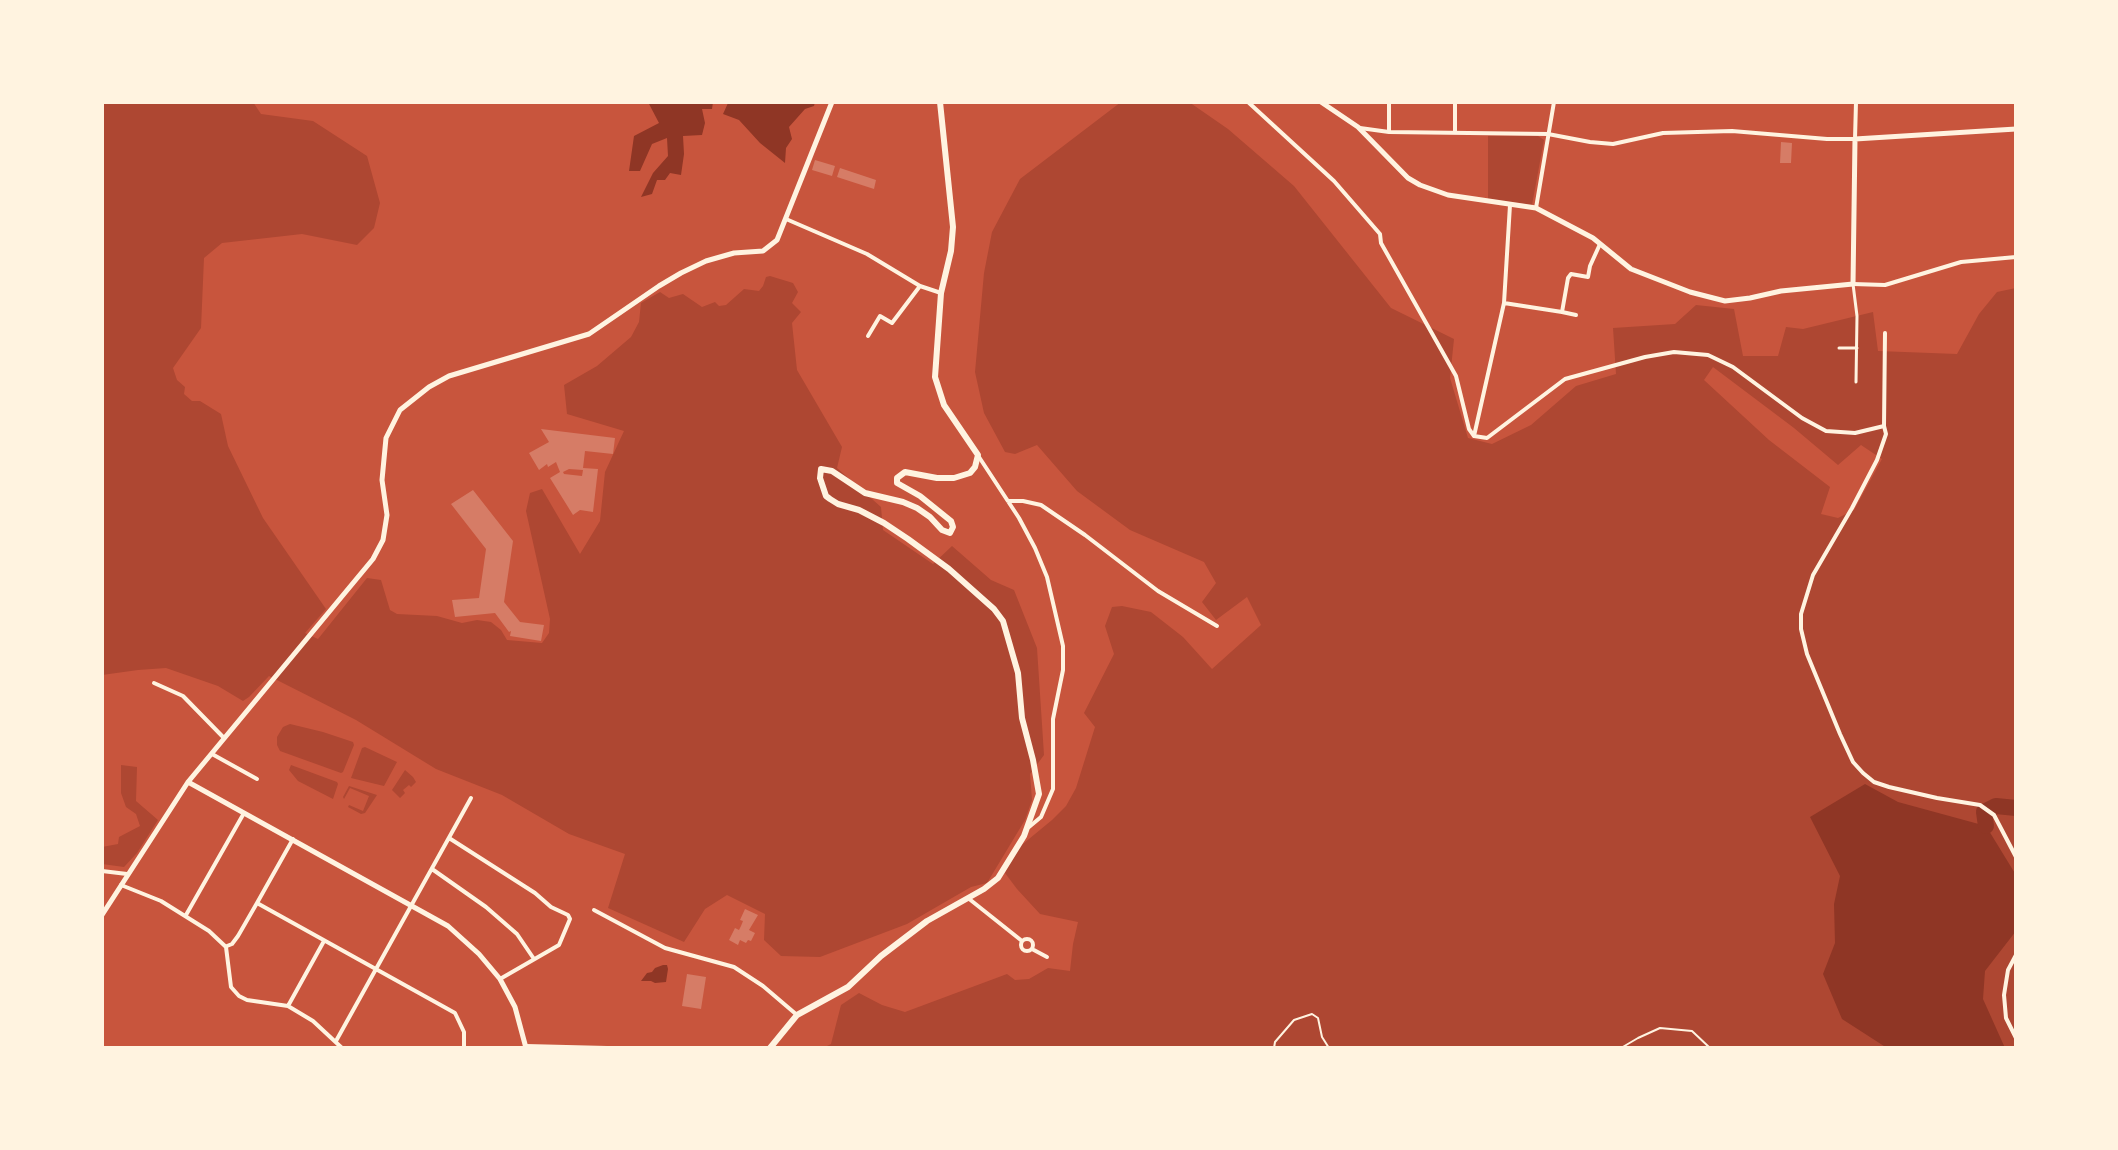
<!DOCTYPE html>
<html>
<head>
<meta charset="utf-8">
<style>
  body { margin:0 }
  #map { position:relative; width:2118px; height:1150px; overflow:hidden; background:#c8553d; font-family:"Alegreya Sans",sans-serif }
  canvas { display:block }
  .frame { position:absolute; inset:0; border:104px solid #fff3e0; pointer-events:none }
</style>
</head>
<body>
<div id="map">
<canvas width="2118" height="1150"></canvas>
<div class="frame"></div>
</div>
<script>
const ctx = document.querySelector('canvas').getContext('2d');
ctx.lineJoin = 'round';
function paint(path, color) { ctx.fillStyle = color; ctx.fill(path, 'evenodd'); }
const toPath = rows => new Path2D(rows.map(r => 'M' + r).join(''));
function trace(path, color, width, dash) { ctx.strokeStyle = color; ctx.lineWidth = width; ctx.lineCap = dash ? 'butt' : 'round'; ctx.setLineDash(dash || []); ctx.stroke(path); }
paint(toPath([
  [102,102,253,102,261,114,313,121,367,156,380,203,374,228,357,245,302,234,222,243,204,258,201,328,173,368,177,380,185,387,184,394,192,401,200,401,221,414,228,446,263,518,326,609,305,633,318,639,367,578,381,580,390,610,397,614,437,616,462,623,477,620,491,622,501,630,507,640,542,643,549,633,550,619,526,511,530,493,542,489,580,554,600,521,605,472,624,431,567,414,564,385,597,366,631,337,639,322,641,303,660,292,669,298,683,294,702,307,715,302,719,306,726,305,744,289,759,291,763,286,766,277,770,276,793,283,798,292,792,303,801,312,792,323,797,370,842,447,837,468,881,507,883,530,933,564,952,546,991,580,1014,590,1037,648,1044,755,1030,774,1032,800,1025,820,987,883,971,887,907,924,820,957,781,956,764,940,765,914,727,895,705,909,684,942,608,908,625,854,569,834,502,795,436,769,356,720,269,676,249,697,243,701,218,686,166,668,138,670,102,675],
  [1121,102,1189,102,1228,129,1294,186,1391,308,1454,339,1450,378,1468,438,1492,444,1531,425,1576,386,1616,374,1613,328,1675,324,1696,305,1734,309,1743,356,1778,356,1786,327,1803,329,1873,312,1878,351,1957,354,1979,314,1997,292,2016,288,2016,1048,823,1048,831,1044,841,1005,859,993,882,1005,905,1012,1007,974,1015,980,1029,979,1048,968,1070,971,1073,944,1078,922,1040,914,1017,889,1005,873,1012,853,1052,820,1066,806,1076,788,1095,727,1084,713,1114,654,1105,626,1112,607,1122,606,1151,612,1183,637,1212,669,1261,625,1247,597,1216,620,1202,602,1216,583,1204,562,1130,530,1077,491,1037,445,1015,454,1005,452,984,413,975,372,984,273,992,232,1020,179],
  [1713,367,1794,428,1838,465,1861,445,1882,459,1854,510,1838,518,1821,514,1830,487,1769,440,1704,380],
  [1488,136,1538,136,1544,140,1532,205,1488,199],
  [290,724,323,732,353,742,354,745,343,772,341,773,280,751,277,745,277,737,283,727],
  [365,747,397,762,384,786,351,778,362,748],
  [121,765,137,767,136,801,158,820,137,853,124,867,102,864,102,847,118,844,119,837,140,826,136,814,126,807,121,793],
  [291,765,337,782,338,784,333,799,298,781,289,770],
  [405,770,413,777,416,782,411,787,409,785,403,790,405,793,400,798,392,790],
  [349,786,377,795,365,813,361,814,348,807,349,805,363,811,369,796,350,788,344,799,343,797]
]), '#ae4732');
paint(toPath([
  [648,102,713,102,712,109,702,109,705,123,702,135,683,136,684,154,681,175,670,173,665,180,657,180,652,194,641,197,653,173,668,156,667,138,652,144,640,171,629,171,634,136,659,123],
  [731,102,815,102,814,106,805,109,789,127,792,139,786,148,785,163,760,143,739,120,723,114,728,103],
  [1865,784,1898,802,1986,826,2016,875,2016,931,1985,971,1983,999,2005,1048,1887,1048,1842,1019,1823,974,1835,943,1834,904,1840,876,1810,817],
  [663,965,667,965,668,969,666,982,655,983,651,981,641,981,647,973,652,972,655,968]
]), '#8f3625');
trace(toPath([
  [1986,826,1984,812,1996,806,2016,808]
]), '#8f3625', 16);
paint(toPath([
  [1781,142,1792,143,1791,163,1780,163],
  [815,160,835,166,832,176,812,170],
  [840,168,876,180,874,189,837,177],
  [541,429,615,438,613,454,585,451,583,468,598,469,593,512,580,510,573,515,550,478,560,472,556,462,548,467,547,464,539,470,529,453,549,442],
  [569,469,583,470,582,476,564,474,563,472],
  [473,490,513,541,504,602,520,622,544,625,541,641,510,636,511,631,509,632,495,613,455,617,452,600,479,598,486,549,451,504],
  [745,909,758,915,749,930,755,933,751,941,748,940,746,943,740,940,738,945,729,940,735,928,739,930,741,926,743,921,740,920],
  [687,974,706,977,701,1009,682,1006]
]), '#d67c66');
trace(toPath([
  [1274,1048,1275,1042,1294,1020,1312,1014,1318,1018,1322,1037,1329,1048],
  [1621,1048,1638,1038,1660,1028,1692,1031,1710,1048]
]), '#fff3e0', 2);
trace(toPath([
  [1853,284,1857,316,1856,382],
  [1839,348,1857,348]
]), '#fff3e0', 3);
trace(toPath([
  [1248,102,1334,181,1380,234,1381,243,1456,376,1469,429,1474,436],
  [1360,128,1389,132,1548,134,1590,142,1613,144,1663,133,1732,131,1827,139,1855,139,1856,102],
  [1389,132,1389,102],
  [1455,132,1455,102],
  [1510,205,1504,303,1474,436,1487,438,1565,379,1645,357,1674,352,1708,355,1733,367,1802,418,1826,431,1855,433,1884,426],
  [1536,208,1554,102],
  [786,219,867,254,920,286,941,293],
  [1853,284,1885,285,1961,262,2016,257],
  [1504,303,1562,312,1568,278,1571,274,1588,277,1590,266,1600,244],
  [1562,312,1576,315],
  [1885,333,1884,426,1886,434,1877,460,1852,508,1813,575,1801,614,1801,629,1807,654,1840,734,1853,762,1863,773,1874,782,1889,787,1937,798,1980,805,1994,815,2016,857],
  [868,336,880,316,892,323,920,286],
  [979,457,1019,518,1035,548,1047,577,1063,646,1063,670,1053,719,1053,789,1041,817,1029,827],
  [1008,501,1023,501,1041,505,1085,535,1158,591,1217,626],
  [154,683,183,696,224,738],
  [212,754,257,779],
  [449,838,535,893,551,907,568,915,570,919,559,945,500,979],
  [293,839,257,903,455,1013,464,1032,464,1048],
  [432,869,486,907,517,934,534,959],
  [102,871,127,874],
  [121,885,161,901,209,931,226,947,231,987,239,996,247,1000,288,1006,313,1021,342,1048],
  [968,898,1022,941],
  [594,910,665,948,734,967,763,986,797,1015],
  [186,915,244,813],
  '1021 945a6 6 0 1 1 12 0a6 6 0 1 1-12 0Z',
  [227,946,232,944,238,936,257,903],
  [1032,949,1047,957],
  [2016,955,2008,970,2004,995,2006,1018,2016,1038],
  [288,1006,324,941],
  [336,1041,471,798],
  [526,1046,607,1048]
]), '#fff3e0', 4);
trace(toPath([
  [188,782,448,926,479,954,500,979,515,1007,526,1048],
  [102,915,188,782,373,559,383,540,387,515,382,480,386,438,400,410,429,387,449,376,589,334,659,286,681,273,706,261,734,253,763,251,777,240,832,102]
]), '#fff3e0', 5);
trace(toPath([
  [1321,102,1358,127,1408,178,1420,185,1448,195,1536,208,1593,238,1631,269,1690,292,1725,301,1750,298,1781,291,1853,284,1855,139,2016,129]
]), '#fff3e0', 5);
trace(toPath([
  [770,1048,797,1015,848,987,881,956,927,921,984,889,998,878,1024,836,1039,794,1033,760,1022,718,1018,673,1003,621,994,609,949,569,908,539,884,523,859,510,838,504,830,499,826,496,820,478,821,469,832,471,865,493,903,502,917,508,930,517,942,530,950,533,953,527,951,521,920,496,897,483,897,478,905,472,937,478,954,478,970,473,975,467,978,455,944,405,935,377,941,293,951,251,953,227,940,102]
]), '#fff3e0', 6);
</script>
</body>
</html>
